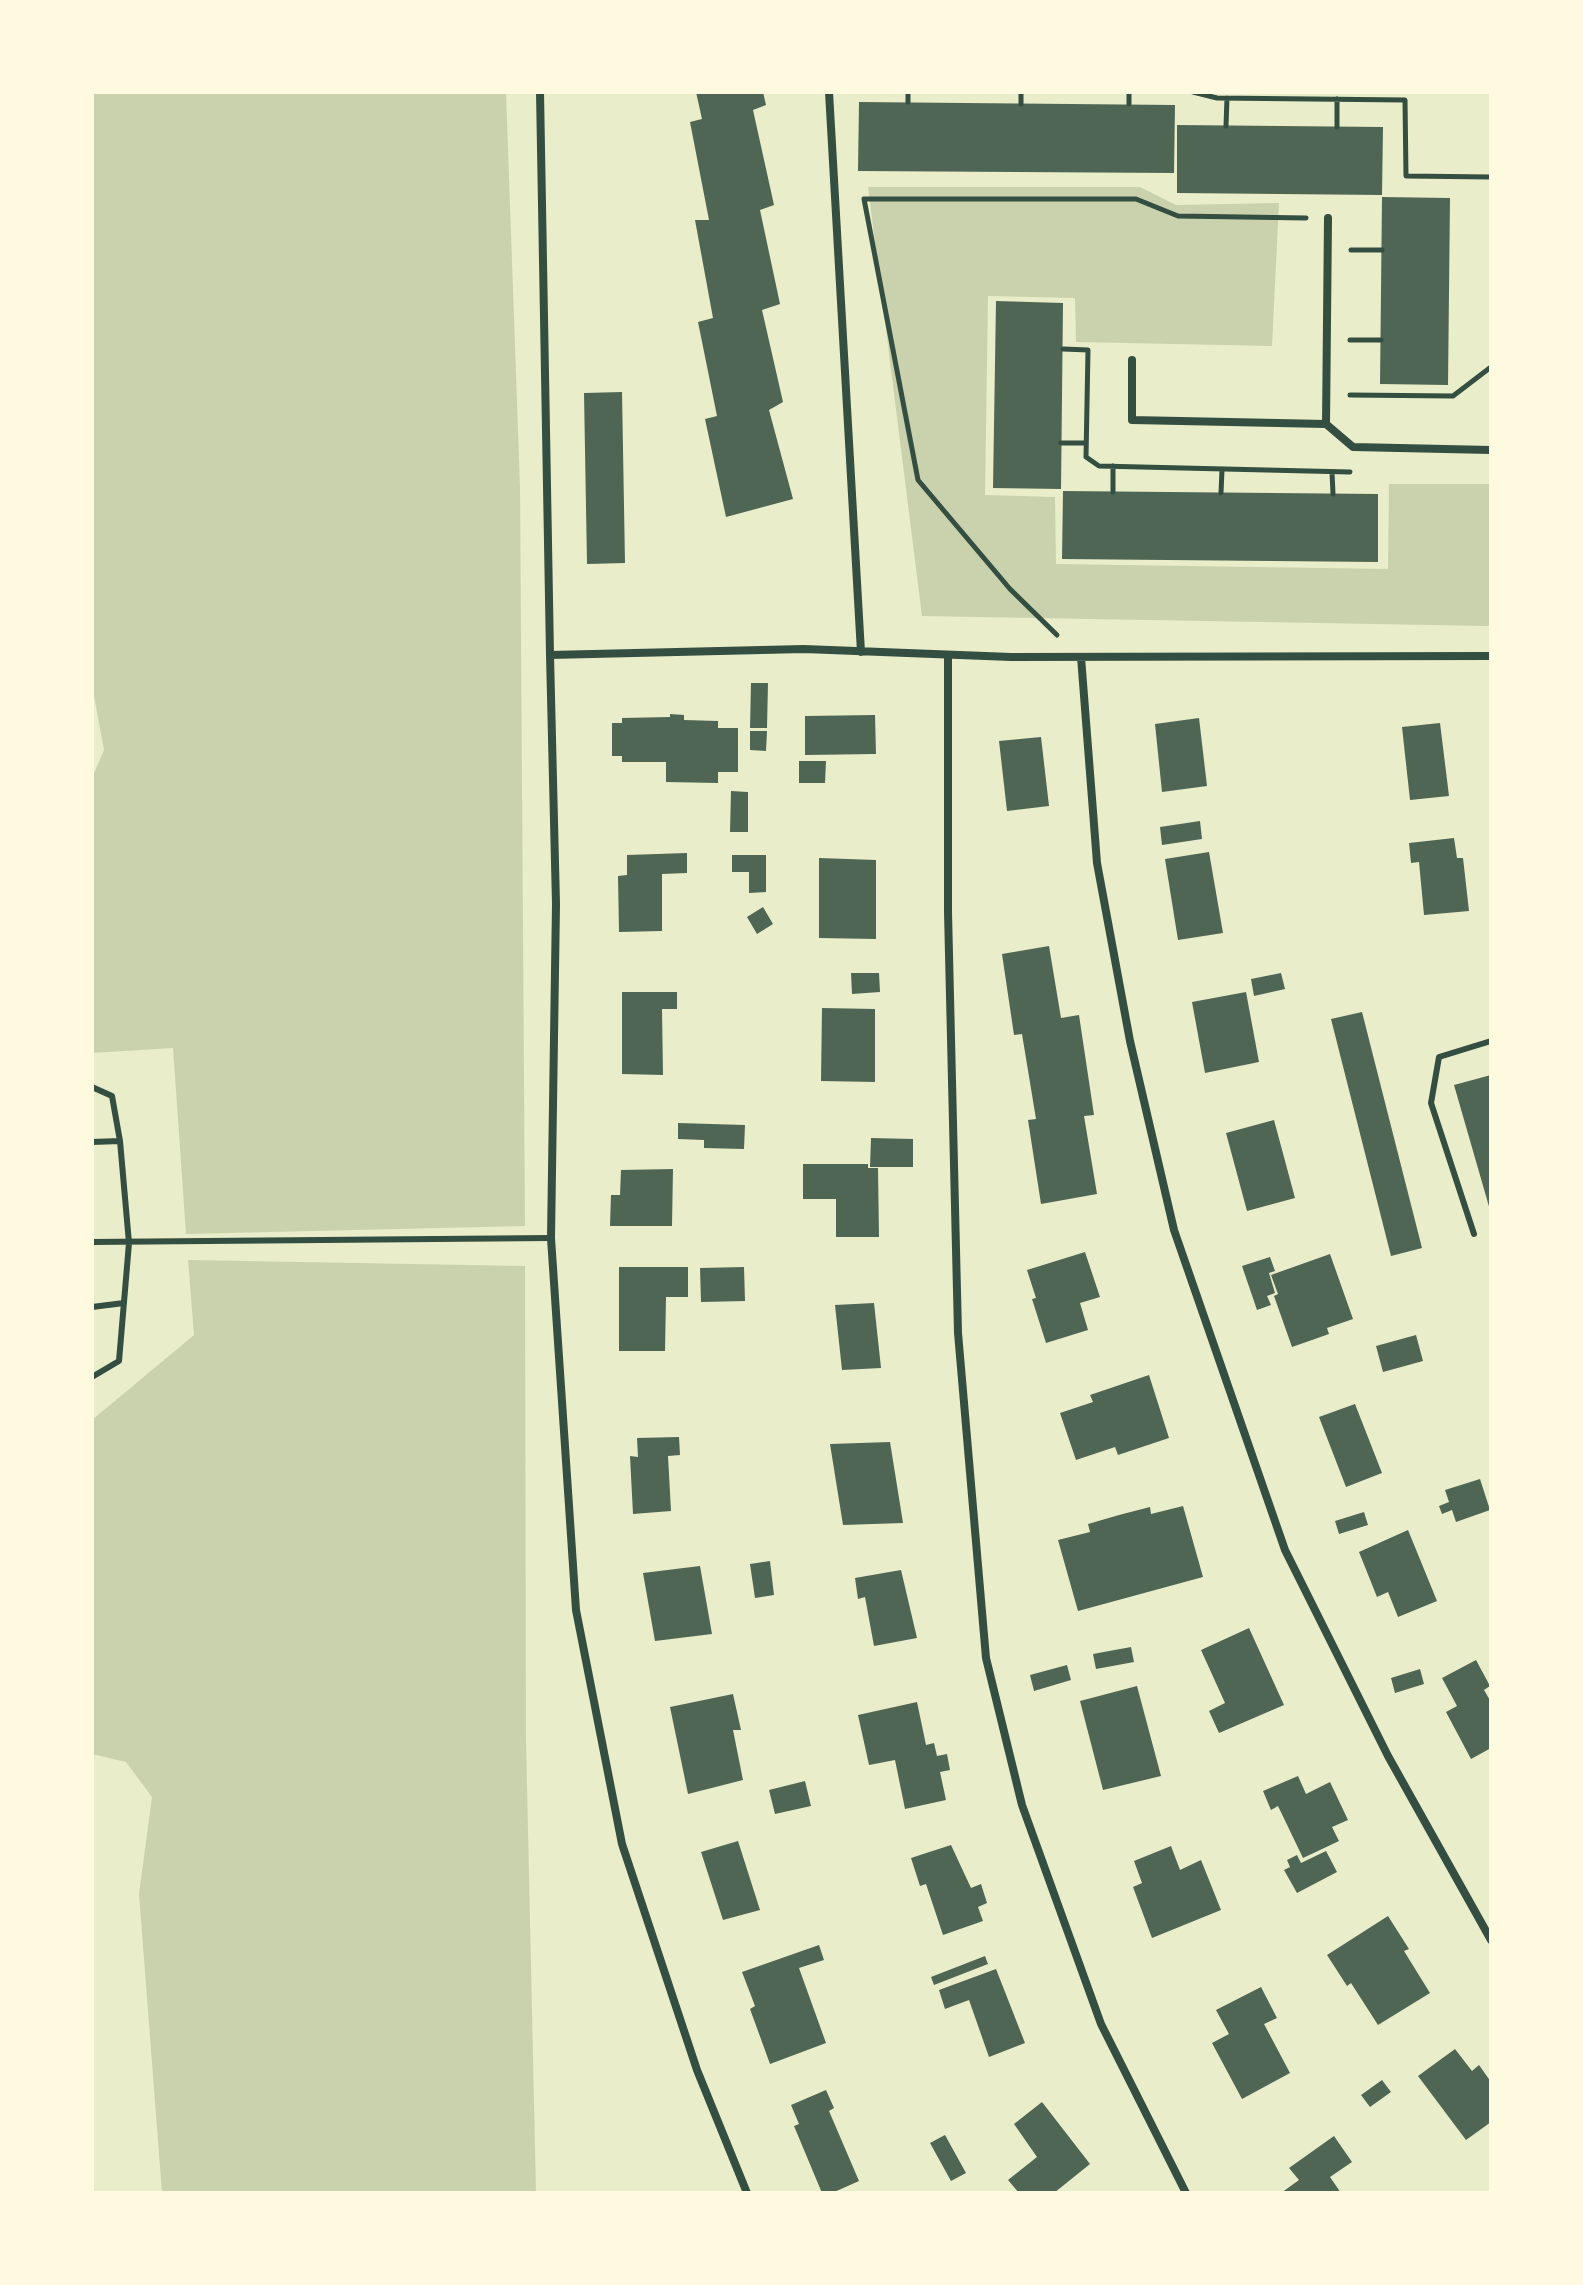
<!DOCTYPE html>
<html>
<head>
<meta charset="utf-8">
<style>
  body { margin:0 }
  #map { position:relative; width:1583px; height:2285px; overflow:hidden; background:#e9edc9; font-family:Karla,sans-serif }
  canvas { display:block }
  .frame { position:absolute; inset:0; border:94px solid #fefae0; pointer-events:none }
</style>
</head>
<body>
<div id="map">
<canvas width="1583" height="2285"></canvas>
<div class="frame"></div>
</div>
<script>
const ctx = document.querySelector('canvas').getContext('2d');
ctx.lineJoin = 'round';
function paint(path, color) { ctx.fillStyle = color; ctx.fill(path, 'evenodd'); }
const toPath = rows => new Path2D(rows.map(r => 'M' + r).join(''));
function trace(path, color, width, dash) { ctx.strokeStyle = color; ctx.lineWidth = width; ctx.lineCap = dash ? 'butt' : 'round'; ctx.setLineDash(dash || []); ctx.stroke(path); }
paint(toPath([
  [92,92,506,92,520,487,525,1226,186,1234,173,1048,92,1053,92,778,104,750,92,685],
  [868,187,1140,187,1176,205,1279,203,1272,346,1076,342,1075,298,988,296,985,495,1055,497,1056,564,1388,569,1389,484,1491,484,1491,623,1488,626,922,616],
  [188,1260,525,1266,526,1740,536,2193,162,2193,139,1894,152,1797,126,1762,92,1754,92,1420,194,1335]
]), '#cad2ad');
paint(toPath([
  [696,92,763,92,766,105,753,110,774,205,760,210,780,304,762,310,783,402,769,410,793,499,726,517,705,419,717,416,698,322,713,318,695,220,709,220,690,122,702,119],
  [859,102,1175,105,1174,173,858,171],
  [1177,125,1383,127,1382,195,1177,193],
  [1382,197,1450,198,1448,385,1380,384],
  [996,301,1063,303,1061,489,993,488],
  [622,392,625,563,587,564,584,393],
  [1063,491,1378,494,1378,562,1062,559],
  [751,683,768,683,767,728,750,728],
  [670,714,684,715,684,720,718,721,718,728,738,728,738,772,718,772,718,783,666,782,666,762,622,762,622,756,612,756,612,723,622,723,622,718,670,717],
  [875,715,876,754,805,755,805,716],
  [1199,718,1207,786,1162,792,1155,724],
  [1440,723,1449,796,1410,800,1402,727],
  [750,731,767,731,766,751,750,750],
  [1041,737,1049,806,1007,811,999,741],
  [799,761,826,761,825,783,799,783],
  [731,791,748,792,748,832,730,832],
  [1200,821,1202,839,1162,845,1160,827],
  [1454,838,1457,858,1463,858,1469,911,1424,915,1419,862,1411,863,1409,843],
  [1209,852,1223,933,1178,940,1165,859],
  [687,853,687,873,662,874,662,931,619,932,618,876,627,875,627,855],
  [732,855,766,855,766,892,749,893,749,872,732,872],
  [819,858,876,860,876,939,819,938],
  [763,907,773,924,757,934,747,917],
  [1049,946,1061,1018,1079,1015,1094,1115,1084,1116,1097,1194,1041,1204,1028,1120,1036,1119,1022,1034,1014,1035,1002,954],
  [851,973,879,973,880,992,852,994],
  [1281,973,1285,989,1254,996,1251,979],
  [622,992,677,992,677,1009,662,1009,663,1075,622,1074],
  [1246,992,1259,1062,1205,1073,1192,1002],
  [822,1008,875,1009,875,1082,821,1081],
  [1362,1012,1422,1248,1391,1256,1331,1019],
  [1491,1075,1491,1210,1490,1210,1454,1085],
  [1274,1120,1295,1198,1247,1211,1226,1133],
  [678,1123,745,1125,744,1149,704,1148,704,1140,678,1139],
  [871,1138,913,1139,913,1167,870,1167],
  [803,1164,868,1164,868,1168,878,1168,879,1237,836,1237,836,1199,803,1199],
  [673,1169,672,1226,610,1226,611,1195,620,1195,621,1170],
  [1085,1252,1100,1297,1080,1303,1088,1330,1046,1343,1032,1299,1036,1298,1027,1270],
  [1330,1254,1353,1319,1327,1328,1329,1334,1292,1347,1274,1296,1278,1294,1271,1275],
  [1270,1257,1275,1271,1269,1273,1275,1293,1267,1296,1271,1305,1257,1310,1242,1266],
  [619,1267,688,1267,688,1297,666,1297,665,1351,619,1351],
  [744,1267,745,1301,701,1302,700,1268],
  [874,1303,881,1368,842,1370,835,1305],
  [1416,1335,1423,1361,1383,1372,1376,1346],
  [1149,1375,1169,1438,1118,1455,1115,1447,1076,1460,1060,1413,1093,1402,1090,1395],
  [1355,1404,1382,1473,1346,1487,1319,1417],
  [679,1437,680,1455,668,1456,671,1511,633,1514,630,1456,638,1457,637,1438],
  [890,1442,903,1523,843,1525,830,1444],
  [1480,1479,1490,1510,1456,1522,1452,1510,1442,1514,1439,1506,1449,1502,1445,1490],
  [1183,1506,1203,1577,1078,1611,1058,1540,1090,1532,1088,1524,1119,1515,1150,1507,1151,1514],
  [1364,1512,1368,1525,1339,1534,1335,1521],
  [1408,1530,1437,1601,1398,1617,1388,1592,1377,1597,1359,1552],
  [770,1561,774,1595,755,1598,750,1564],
  [700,1566,712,1634,655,1641,643,1573],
  [901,1570,917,1638,874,1646,865,1597,858,1599,855,1578],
  [1249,1628,1284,1705,1219,1733,1209,1711,1225,1703,1201,1650],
  [1131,1647,1134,1662,1096,1669,1093,1654],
  [1476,1660,1490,1686,1484,1690,1491,1702,1491,1748,1471,1759,1446,1712,1457,1706,1442,1678],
  [1067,1665,1071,1680,1034,1691,1030,1675],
  [1420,1669,1424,1684,1395,1693,1391,1678],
  [1137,1686,1161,1776,1103,1790,1080,1701],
  [733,1694,741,1730,733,1730,743,1780,688,1794,670,1707],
  [917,1702,926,1745,934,1743,937,1756,947,1754,950,1770,940,1772,946,1800,905,1809,895,1760,869,1765,858,1715],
  [1298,1776,1306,1794,1330,1782,1348,1820,1332,1827,1339,1841,1303,1858,1278,1806,1271,1810,1263,1791],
  [805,1781,811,1806,775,1814,769,1790],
  [738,1841,760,1910,723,1920,701,1852],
  [951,1845,971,1888,981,1884,987,1903,978,1907,983,1921,943,1935,926,1884,920,1886,911,1858],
  [1171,1846,1180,1870,1201,1860,1221,1910,1152,1938,1133,1887,1142,1883,1134,1861],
  [1326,1851,1337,1872,1297,1893,1284,1870,1290,1867,1287,1860,1297,1855,1301,1863],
  [1388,1916,1409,1949,1404,1951,1430,1993,1378,2025,1351,1983,1347,1986,1327,1955],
  [819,1945,824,1960,799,1968,826,2043,770,2064,750,2009,755,2006,742,1972],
  [985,1956,988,1964,934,1985,931,1977],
  [996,1969,1025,2043,989,2057,969,2000,945,2009,939,1990],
  [1261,1987,1277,2018,1264,2024,1290,2073,1242,2099,1212,2043,1229,2034,1216,2010],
  [1455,2049,1472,2071,1479,2065,1491,2082,1491,2122,1466,2140,1418,2076],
  [1382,2080,1391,2092,1370,2107,1361,2095],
  [826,2090,834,2108,829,2111,859,2181,832,2193,822,2193,794,2126,799,2124,791,2105],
  [1042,2102,1090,2164,1054,2193,1019,2193,1008,2180,1037,2157,1014,2124],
  [945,2135,966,2173,951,2181,930,2143],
  [1334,2136,1352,2162,1330,2177,1341,2193,1281,2193,1299,2180,1289,2168]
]), '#4f6655');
trace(toPath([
  [908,92,908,102],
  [1129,92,1129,104],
  [1193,92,1217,98,1405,100,1406,176,1491,177],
  [1337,99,1337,127],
  [1021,104,1021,92],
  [1226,126,1227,98],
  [864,199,918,480,1010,589,1057,635],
  [864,199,1136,199,1178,216,1306,218],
  [1351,250,1382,250],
  [1350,340,1381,340],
  [1063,349,1088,350,1086,457,1099,466,1350,472],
  [1350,395,1453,396,1491,367],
  [1061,443,1086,443],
  [1113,466,1113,492],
  [1332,472,1333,494],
  [1221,493,1222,470]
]), '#344e41', 5);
trace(toPath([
  [92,1087,112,1096,120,1141,129,1243,119,1361,92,1377],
  [92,1142,120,1141],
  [1474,1234,1431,1103,1439,1057,1491,1041],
  [92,1242,551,1238],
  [92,1307,124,1303]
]), '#344e41', 6);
trace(toPath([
  [540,92,550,655],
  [829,92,861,652],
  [1132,360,1132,420,1326,424,1353,447,1491,450],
  [1326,424,1328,218],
  [948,655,948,912,958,1333,986,1658,1022,1805,1101,2024,1186,2193],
  [1081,657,1097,863,1130,1041,1174,1230,1285,1550,1388,1756,1491,1940],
  [747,2193,697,2070,622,1844,576,1610,551,1238,556,904,550,655,804,649,1011,657,1491,656]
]), '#344e41', 8);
</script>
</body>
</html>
